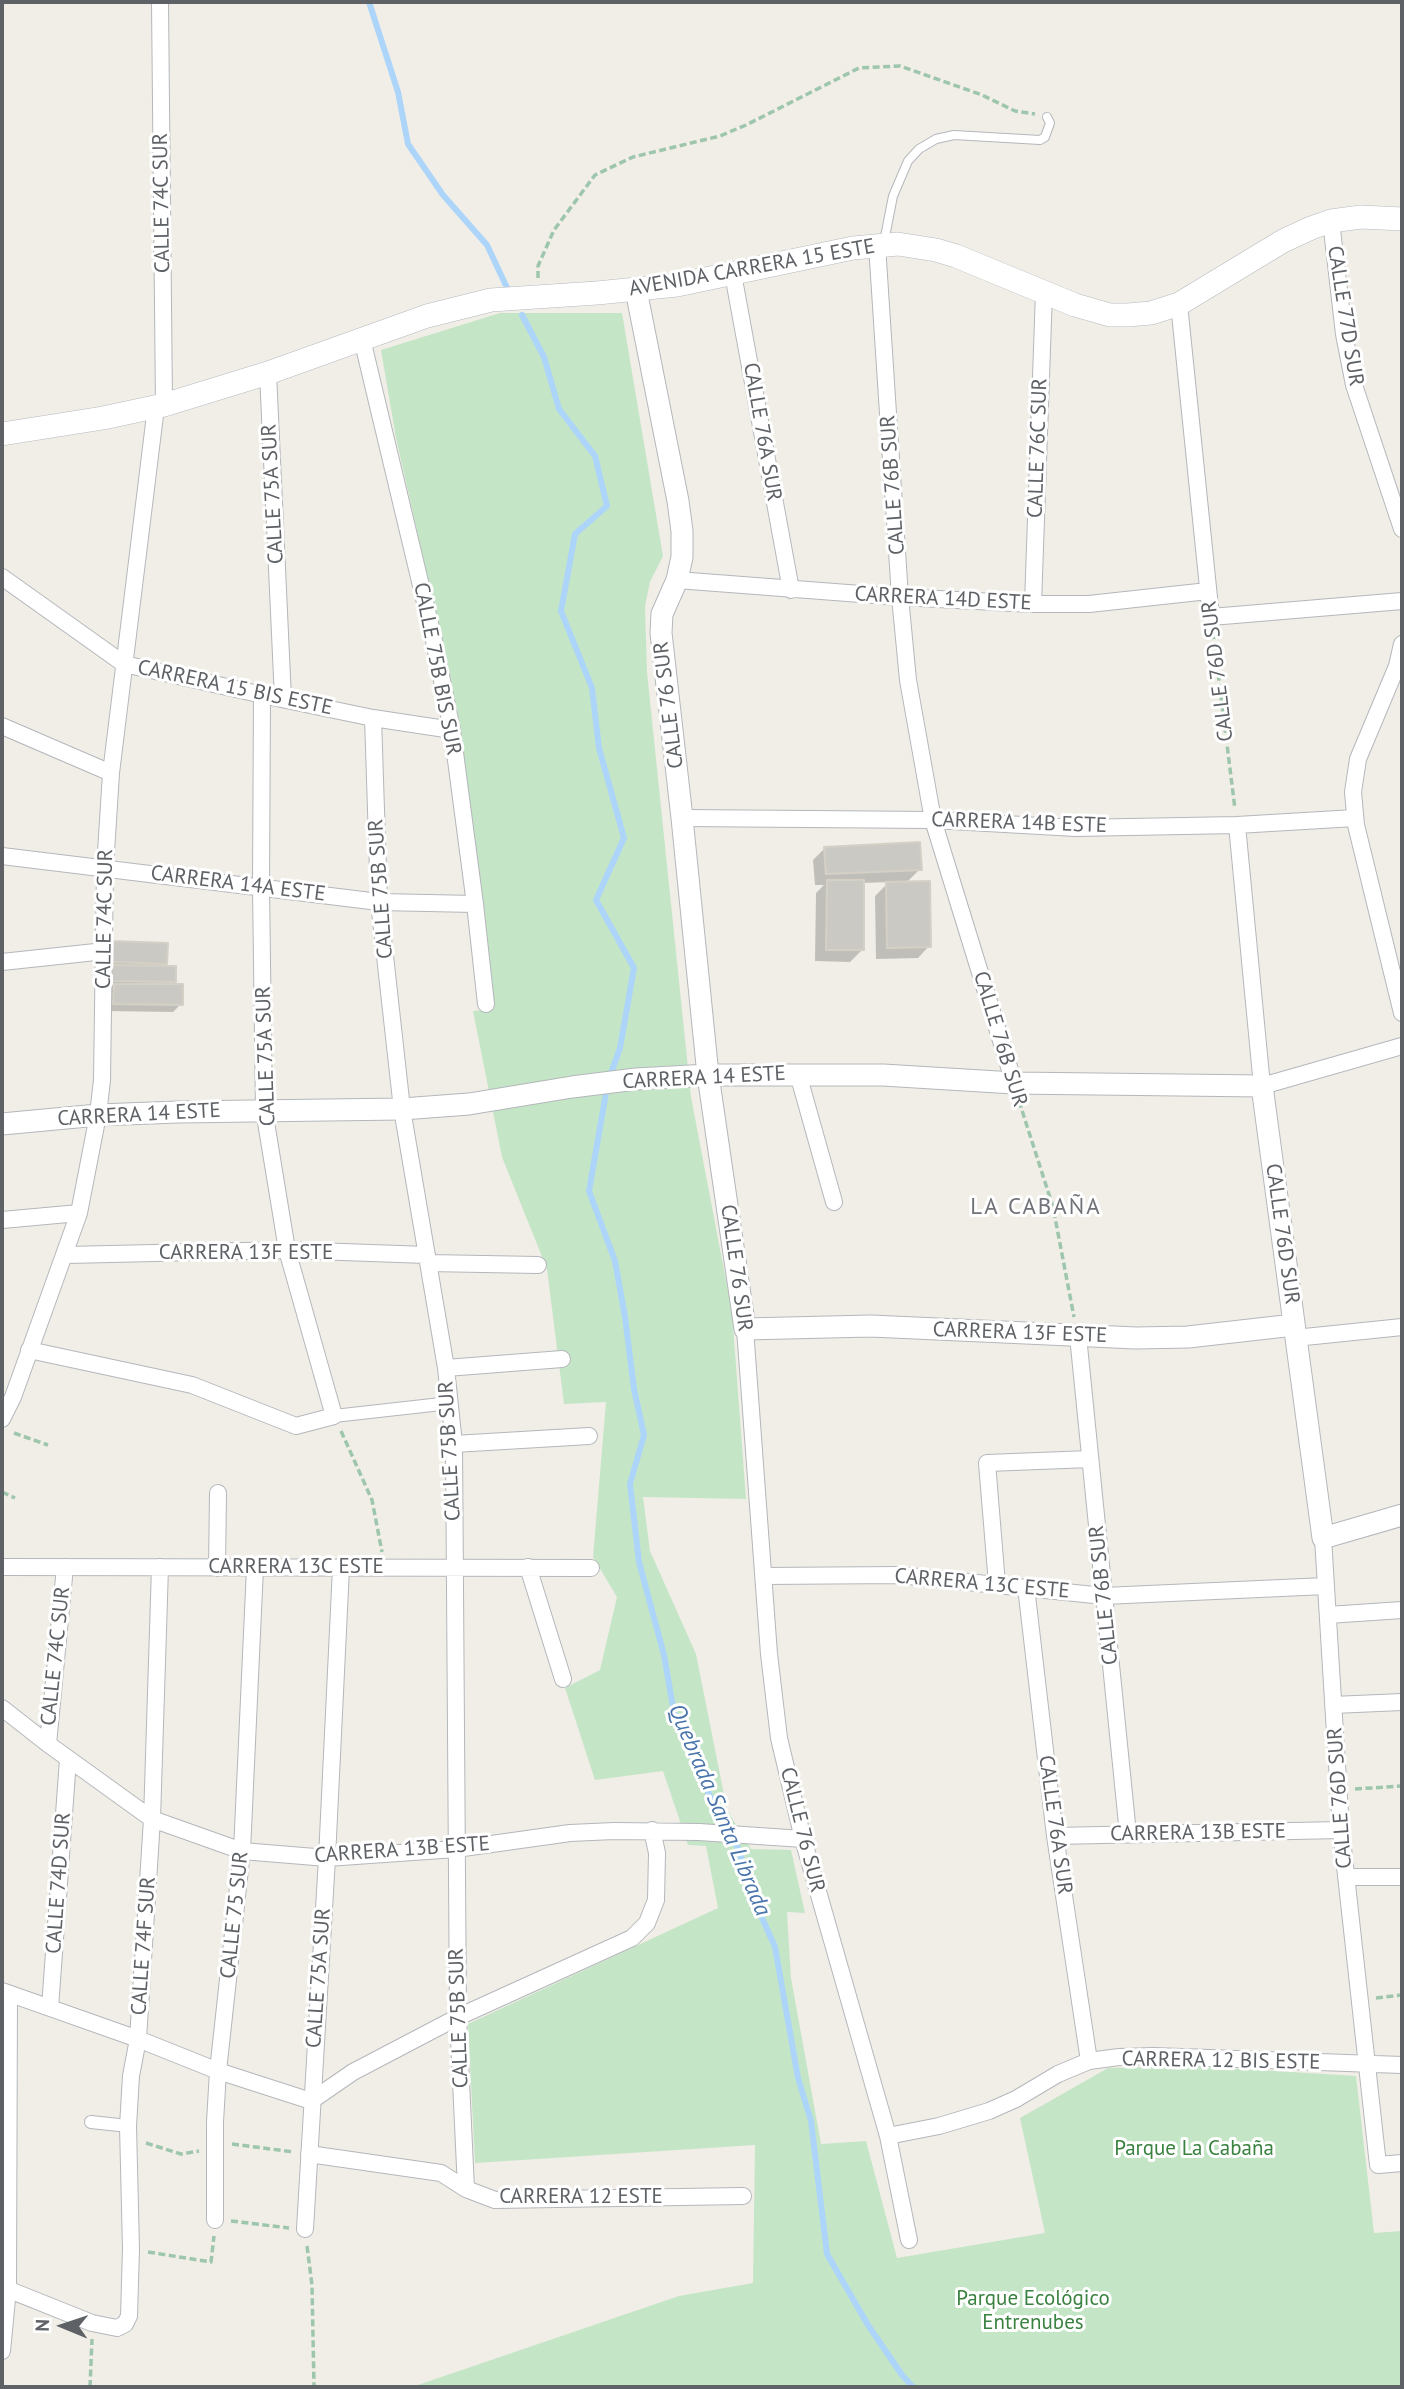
<!DOCTYPE html>
<html>
<head>
<meta charset="utf-8">
<style>
  body { margin:0 }
  #map { position:relative; width:1404px; height:2389px; overflow:hidden; background:#f0eee7; font-family:"PT Sans",sans-serif }
  canvas { display:block }
  .frame { position:absolute; inset:0; border:4px solid #5e6266; pointer-events:none }
  .north { position:absolute; left:28px; top:2291px; width:70px; height:70px; -webkit-text-stroke:5px #fff; paint-order:stroke; rotate:272deg; font-size:19px; font-weight:700; line-height:28px; text-align:center; color:#5e6266 }
  .north::after { content:''; display:block; margin:auto; width:24px; height:32px; background:#5e6266; clip-path:polygon(50% 0,100% 100%,50% 72%,0 100%) }
</style>
</head>
<body>
<div id="map">
<canvas width="1404" height="2389"></canvas>
<div class="frame"></div>
<div class="north">N</div>
</div>
<script>
const ctx = document.querySelector('canvas').getContext('2d');
ctx.lineJoin = 'round';
function paint(path, color) { ctx.fillStyle = color; ctx.fill(path, 'evenodd'); }
const toPath = rows => new Path2D(rows.map(r => 'M' + r).join(''));
function trace(path, color, width, dash) { ctx.strokeStyle = color; ctx.lineWidth = width; ctx.lineCap = dash ? 'butt' : 'round'; ctx.setLineDash(dash || []); ctx.stroke(path); }
function drawText(font, color, halo, rows, align = 'center') {
  ctx.font = font + ' "PT Sans",sans-serif'; ctx.lineWidth = 6; ctx.setLineDash([]); ctx.textBaseline = 'middle'; ctx.strokeStyle = halo; ctx.fillStyle = color; for (const [text, x, y, turn = 0] of rows) {
    ctx.save(); ctx.translate(x, y); ctx.rotate((+turn || 0) * Math.PI / 180); ctx.textAlign = isNaN(turn) ? turn : align; if (halo) ctx.strokeText(text, 0, 0); ctx.fillText(text, 0, 0); ctx.restore();
  }
}
paint(toPath([
  [500,313,622,313,663,556,650,582,645,606,647,672,691,1097,732,1312,746,1499,643,1497,650,1551,696,1654,727,1810,751,1849,791,1850,805,1913,787,1912,791,1978,821,2144,866,2141,897,2258,1045,2233,1020,2118,1108,2068,1193,2066,1356,2076,1374,2233,1402,2231,1402,2387,412,2387,679,2296,753,2283,755,2145,475,2163,468,2024,718,1908,706,1846,688,1845,663,1771,595,1780,565,1688,600,1670,617,1597,593,1557,606,1402,564,1404,547,1269,502,1157,473,1011,494,1009,452,685,396,438,381,350]
]), '#c5e5c7');
paint(toPath([
  [825,848,920,869,906,883,929,946,918,958,876,959,875,896,889,882,863,883,862,950,850,962,815,961,816,893,824,885,815,885,813,860],
  [113,943,166,963,162,967,174,981,170,986,181,1004,173,1012,106,1011,107,993,111,988,105,988,105,951]
]), '#0003');
trace(toPath([
  [369,2,398,92,408,144,443,195,487,245,509,292],
  [522,315,544,357,559,409,595,456,607,506,575,534,561,611,592,688,599,748,624,838,596,900,634,968,620,1048,610,1076],
  [607,1087,589,1191,615,1261,625,1317,634,1389,644,1435,630,1484,639,1562,664,1655,674,1713,703,1783,738,1848,758,1909,775,1947,798,2078,811,2121,827,2254,868,2325,902,2375,913,2387]
]), '#add5fa', 6);
const building = toPath([
  [920,842,922,870,826,874,824,847,920,842],
  [827,880,864,880,864,950,826,950,827,880],
  [930,881,931,947,887,948,886,882,930,881],
  [112,941,168,943,167,964,111,962,112,941],
  [112,965,176,966,176,982,112,981,112,965],
  [114,984,183,984,183,1005,113,1004,114,984]
]);
paint(building, '#cbc9c4');
trace(building, '#d4d0c6', 2);
const service = toPath([
  [884,242,893,196,908,161,919,149,936,139,954,135,1040,140,1045,137,1050,123,1047,117]
]);
const pedestrian = toPath([
  [334,1416,450,1403],
  [91,2122,128,2126]
]);
const minor = toPath([
  [160,2,164,405],
  [1331,221,1344,334,1354,385,1402,529],
  [877,245,900,597,908,680,933,820,1014,1083],
  [733,274,791,590],
  [1179,304,1211,617,1402,601],
  [362,339,433,636,452,730,475,904,486,1004],
  [268,373,283,699],
  [2,577,124,664,272,697,373,718,452,730],
  [677,580,900,597,1033,604,1089,604,1208,591],
  [1033,604,1044,292],
  [1402,644,1397,666,1358,759,1353,792,1356,825,1402,1013],
  [373,718,379,902,402,1109,446,1368,454,1444,458,2017,466,2189],
  [2,726,111,773],
  [682,818,933,820,1076,828,1237,825,1355,818],
  [1237,825,1262,1086,1402,1046],
  [2,856,379,902,475,904],
  [2,962,105,951],
  [798,1074,834,1202],
  [2,1220,79,1213],
  [66,1255,287,1250,427,1255],
  [428,1263,538,1265],
  [745,1329,769,1654,779,1738,803,1839,888,2136,909,2240],
  [1078,1336,1128,1834],
  [1295,1338,1402,1327],
  [29,1350,192,1385,296,1426,334,1416,287,1250,264,1110,261,887,262,695],
  [446,1368,562,1359],
  [2,1419,13,1397,79,1213,98,1115,102,1080,105,868,111,773,156,407],
  [454,1444,589,1436],
  [1323,1538,1341,1830,1378,2165,1402,2163],
  [2,1567,591,1568],
  [528,1567,563,1679],
  [217,1568,218,1493],
  [764,1576,899,1575,1104,1596,1326,1586],
  [997,1584,987,1463,1090,1459],
  [1026,1587,1055,1836,1089,2061],
  [1328,1615,1402,1610],
  [1333,1705,1402,1702],
  [2,1708,48,1744,152,1819,242,1851,327,1858,456,1849,570,1833,614,1831,699,1832,803,1839],
  [48,1744,65,1567],
  [1055,1836,1341,1830],
  [1346,1877,1402,1877],
  [2,1991,138,2039,218,2071,311,2101,353,2072,458,2017,632,1938,647,1923,656,1900,657,1853,652,1830],
  [50,2008,68,1759],
  [888,2136,939,2126,989,2111,1016,2099,1058,2074,1089,2061,1119,2057,1154,2056,1402,2065],
  [309,2154,441,2173,466,2189,495,2200,743,2196],
  [215,2220,215,2122,218,2071,242,1851,255,1568],
  [305,2229,327,1858,341,1568],
  [2,2287,92,2323,117,2328,125,2324,129,2316,131,2249,128,2126,131,2076,138,2039,152,1819,160,1567],
  [2,2351,8,2289,9,1994]
]);
const tertiary = toPath([
  [636,290,678,501,682,531,682,557,677,580,662,614,661,633,682,818,708,1075,745,1329,871,1326,1136,1338,1188,1337,1294,1325],
  [2,1124,98,1115,178,1112,402,1109,469,1104,572,1087,636,1079,708,1075,883,1075,1014,1083,1262,1086,1323,1538,1402,1515]
]);
const secondary = toPath([
  [2,434,103,418,164,405,268,373,427,316,491,300,597,293,677,285,853,248,898,244,936,250,956,256,1075,305,1110,315,1128,315,1151,313,1179,304,1283,241,1311,228,1331,221,1361,217,1402,219]
]);
trace(service, '#b4b7bb', 10);
trace(pedestrian, '#b4b7bb', 14);
trace(minor, '#b4b7bb', 18);
trace(tertiary, '#b4b7bb', 23);
trace(secondary, '#b5b9bd', 24);
trace(toPath([
  [538,278,538,266,554,230,595,175,633,157,720,136,746,125,859,68,900,66,982,95,1015,111,1035,114],
  [1213,632,1235,809],
  [1019,1101,1053,1207,1074,1317],
  [341,1431,372,1500,382,1552],
  [14,1433,48,1445],
  [2,1492,15,1498],
  [1355,1789,1402,1786],
  [1376,1998,1402,1995],
  [146,2143,181,2154,199,2151],
  [232,2144,294,2152],
  [231,2221,289,2228],
  [307,2246,312,2285,314,2387],
  [148,2252,211,2262,214,2236],
  [90,2387,92,2339]
]), '#9ec6ac', 3.5, [7, 3.5]);
trace(service, '#fff', 8);
trace(pedestrian, '#fff', 12);
trace(minor, '#fff', 16);
trace(tertiary, '#fff', 21);
trace(secondary, '#fff', 23);
drawText('21px', '#5e6266', '#fff', [
  ["CALLE 74C SUR",162,203,-91],
  ["AVENIDA CARRERA 15 ESTE",752,268,-10],
  ["CALLE 77D SUR",1345,316,81],
  ["CALLE 76A SUR",762,432,80],
  ["CALLE 76C SUR",1038,448,-88],
  ["CALLE 76B SUR",893,485,-94],
  ["CALLE 75A SUR",273,494,-93],
  ["CARRERA 14D ESTE",943,599,3],
  ["CALLE 75B BIS SUR",437,669,79],
  ["CALLE 76D SUR",1218,671,-97],
  ["CARRERA 15 BIS ESTE",235,688,12],
  ["CALLE 76 SUR",669,705,-97],
  ["CARRERA 14B ESTE",1019,823,2],
  ["CARRERA 14A ESTE",238,884,7],
  ["CALLE 75B SUR",381,889,-94],
  ["CALLE 74C SUR",105,919,-89],
  ["CALLE 76B SUR",1000,1039,73],
  ["CALLE 75A SUR",266,1056,-92],
  ["CARRERA 14 ESTE",704,1078,-3],
  ["CARRERA 14 ESTE",139,1115,-3],
  ["CALLE 76D SUR",1282,1234,82],
  ["CARRERA 13F ESTE",246,1253],
  ["CALLE 76 SUR",736,1268,82],
  ["CARRERA 13F ESTE",1020,1333,2],
  ["CALLE 75B SUR",450,1451,-93],
  ["CARRERA 13C ESTE",296,1567],
  ["CARRERA 13C ESTE",982,1584,5],
  ["CALLE 76B SUR",1104,1595,-96],
  ["CALLE 74C SUR",56,1656,-84],
  ["CALLE 76D SUR",1340,1798,-94],
  ["CALLE 76A SUR",1055,1825,82],
  ["CALLE 76 SUR",802,1830,76],
  ["CARRERA 13B ESTE",1198,1833,-1],
  ["CARRERA 13B ESTE",402,1850,-4],
  ["CALLE 74D SUR",59,1883,-86],
  ["CALLE 75 SUR",235,1915,-84],
  ["CALLE 74F SUR",144,1946,-86],
  ["CALLE 75A SUR",319,1978,-86],
  ["CALLE 75B SUR",459,2018,-92],
  ["CARRERA 12 BIS ESTE",1221,2061,1],
  ["CARRERA 12 ESTE",581,2197]
]);
drawText('21px', '#3a8240', '#fff', [
  ["Parque La Cabaña",1194,2149],
  ["Parque Ecológico",1033,2299],
  ["Entrenubes",1033,2323]
]);
ctx.letterSpacing = '2px';
drawText('23px', '#6f7378', '#fff', [
  ["LA CABAÑA",1036,1207]
]);
ctx.letterSpacing = '0px';
drawText('italic 23px', '#4975ac', '#fff', [
  ["Quebrada Santa Librada",719,1810,67]
]);
</script>
</body>
</html>
